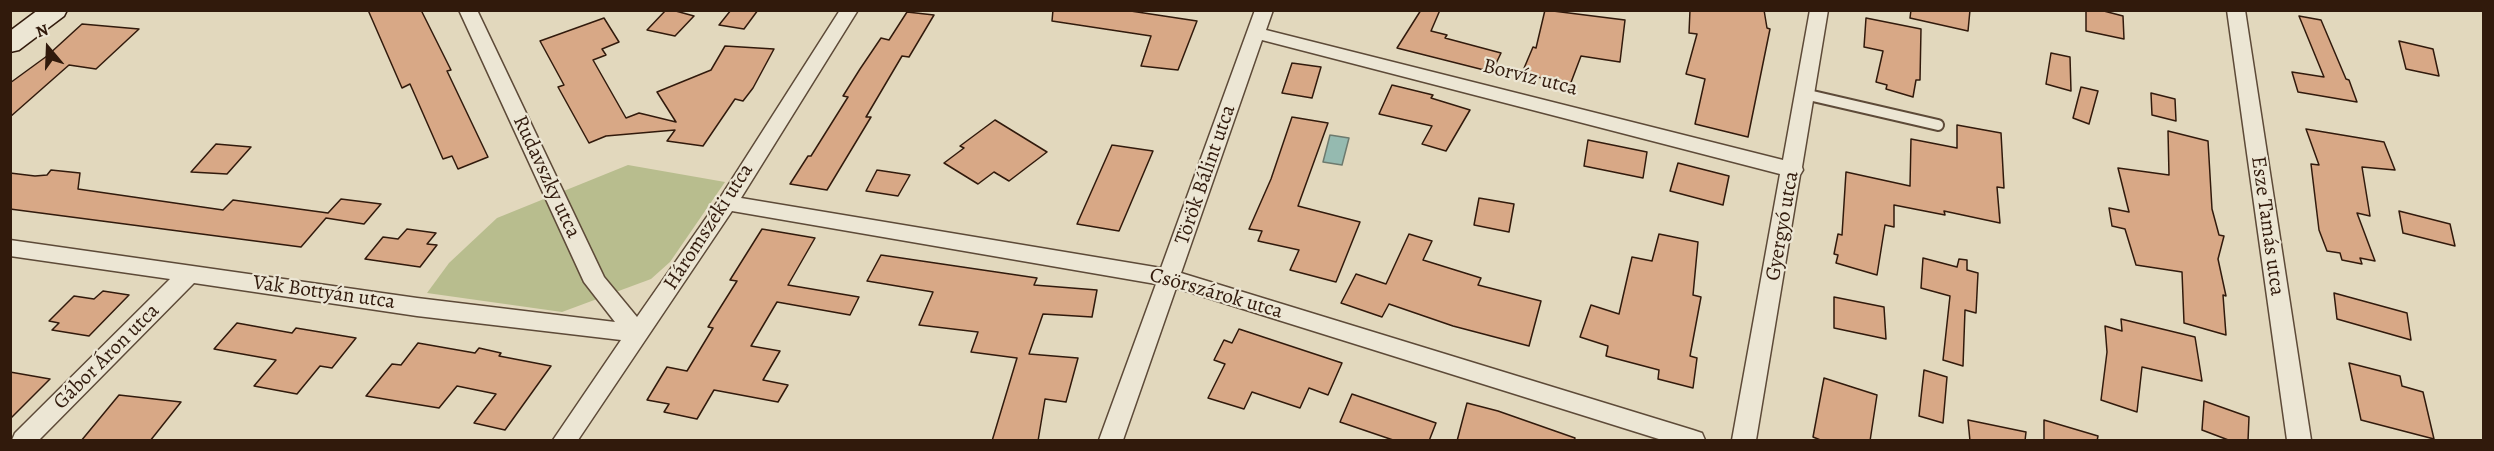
<!DOCTYPE html>
<html>
<head>
<meta charset="utf-8">
<style>
  body { margin:0 }
  #map { position:relative; width:2494px; height:451px; overflow:hidden; background:#e2d8bd; font-family:Alegreya,serif }
  canvas { display:block }
  .frame { position:absolute; inset:0; border:12px solid #311a0c; pointer-events:none }
  .north { position:absolute; left:18px; top:18px; width:60px; height:60px; -webkit-text-stroke:4px #ece6d4; paint-order:stroke; rotate:341deg; font-size:16px; font-weight:700; line-height:24px; text-align:center; color:#311a0c }
  .north::after { content:''; display:block; margin:auto; width:21px; height:27px; background:#311a0c; clip-path:polygon(50% 0,100% 100%,50% 72%,0 100%) }
</style>
</head>
<body>
<div id="map">
<canvas width="2494" height="451"></canvas>
<div class="frame"></div>
<div class="north">N</div>
</div>
<script>
const ctx = document.querySelector('canvas').getContext('2d');
ctx.lineJoin = 'round';
function paint(path, color) { ctx.fillStyle = color; ctx.fill(path, 'evenodd'); }
const toPath = rows => new Path2D(rows.map(r => 'M' + r).join(''));
function trace(path, color, width, dash) { ctx.strokeStyle = color; ctx.lineWidth = width; ctx.lineCap = dash ? 'butt' : 'round'; ctx.setLineDash(dash || []); ctx.stroke(path); }
function drawText(font, color, halo, rows, align = 'center') {
  ctx.font = font + ' Alegreya,serif'; ctx.lineWidth = 4.5; ctx.setLineDash([]); ctx.textBaseline = 'middle'; ctx.strokeStyle = halo; ctx.fillStyle = color; for (const [text, x, y, turn = 0] of rows) {
    ctx.save(); ctx.translate(x, y); ctx.rotate((+turn || 0) * Math.PI / 180); ctx.textAlign = isNaN(turn) ? turn : align; if (halo) ctx.strokeText(text, 0, 0); ctx.fillText(text, 0, 0); ctx.restore();
  }
}
paint(toPath([
  [628,165,725,182,670,262,651,279,562,312,427,293,449,263,497,218]
]), '#b8bd8e');
const water = toPath([
  [1330,135,1349,138,1342,165,1323,162,1330,135]
]);
paint(water, '#95bab0');
trace(water, '#6d7a6e', 1.5);
const building = toPath([
  [368,10,421,10,451,70,447,71,488,157,458,169,452,156,443,159,410,84,402,88,368,10],
  [666,10,672,10,694,16,675,36,647,30,666,10],
  [731,10,758,10,744,29,719,25,731,10],
  [1053,10,1124,10,1197,21,1178,70,1141,66,1151,36,1052,21,1053,10],
  [1421,10,1440,10,1431,31,1447,35,1445,38,1501,53,1492,72,1397,48,1421,10],
  [1545,10,1625,20,1620,62,1581,56,1570,85,1522,73,1533,47,1536,48,1545,10],
  [1690,10,1764,10,1767,28,1770,29,1748,137,1695,124,1705,79,1686,74,1697,34,1689,33,1690,10],
  [1911,10,1970,10,1968,31,1910,18,1911,10],
  [2086,10,2100,10,2123,16,2124,39,2086,31,2086,10],
  [907,12,934,15,909,57,902,56,866,117,871,117,827,190,790,184,808,156,811,156,848,97,843,96,860,69,881,38,889,40,907,12],
  [2299,16,2321,20,2346,79,2349,80,2357,102,2298,92,2292,72,2324,77,2299,16],
  [604,18,619,42,602,49,606,55,593,60,626,118,639,113,676,122,657,92,711,70,725,46,774,49,753,88,743,101,735,99,703,146,667,141,675,130,606,136,589,143,558,87,564,85,540,41,604,18],
  [1866,18,1921,29,1920,80,1916,80,1913,97,1886,89,1887,85,1876,82,1883,51,1864,47,1866,18],
  [82,24,139,29,96,69,69,65,10,117,10,83,47,56,82,24],
  [2399,41,2433,49,2439,76,2406,69,2399,41],
  [2051,53,2070,57,2071,91,2046,84,2051,53],
  [1292,63,1321,67,1312,98,1282,93,1292,63],
  [1392,85,1433,95,1431,98,1470,110,1446,151,1422,144,1432,126,1379,114,1392,85],
  [2081,87,2098,91,2089,124,2073,118,2081,87],
  [2151,93,2175,99,2176,121,2152,115,2151,93],
  [1292,117,1328,123,1298,206,1360,222,1336,282,1290,270,1299,250,1258,241,1262,231,1249,229,1271,179,1292,117],
  [995,120,1047,152,1009,181,994,172,978,184,944,163,964,148,960,146,995,120],
  [1957,125,2001,133,2004,188,1997,187,2000,223,1944,211,1945,215,1894,205,1894,227,1885,225,1877,275,1836,263,1838,255,1834,254,1838,234,1842,235,1846,172,1910,186,1911,139,1957,148,1957,125],
  [2306,129,2384,142,2395,170,2362,167,2370,216,2357,213,2375,261,2360,258,2362,264,2342,260,2340,253,2327,251,2319,230,2311,164,2319,165,2306,129],
  [2168,131,2208,141,2212,209,2219,235,2224,236,2218,259,2226,296,2223,295,2226,335,2184,323,2182,272,2136,265,2125,229,2112,226,2109,208,2129,212,2118,168,2169,175,2168,131],
  [1588,140,1647,152,1643,178,1584,166,1588,140],
  [216,144,251,147,227,174,191,172,216,144],
  [1112,145,1153,151,1119,231,1077,224,1112,145],
  [1678,163,1729,176,1723,205,1670,191,1678,163],
  [51,170,80,173,78,189,223,210,233,200,328,213,341,199,381,204,364,224,326,218,301,247,10,209,10,173,35,176,47,175,51,170],
  [877,170,910,175,898,196,866,191,877,170],
  [1479,198,1514,204,1509,232,1474,225,1479,198],
  [2399,211,2450,224,2455,246,2403,233,2399,211],
  [407,229,436,233,427,244,437,245,420,267,365,259,383,237,398,239,407,229],
  [762,229,815,238,788,285,859,297,850,315,777,302,751,346,780,351,763,380,788,385,778,402,714,390,697,419,664,412,669,404,647,400,667,367,687,371,713,328,708,327,737,281,730,280,762,229],
  [1409,234,1432,241,1423,260,1481,278,1478,285,1541,301,1529,346,1453,326,1389,304,1382,317,1341,303,1356,274,1386,284,1409,234],
  [1659,234,1698,242,1693,295,1701,297,1690,356,1697,358,1693,388,1658,379,1659,370,1606,356,1608,346,1580,337,1591,305,1619,314,1632,257,1652,261,1659,234],
  [881,255,1037,278,1034,285,1097,290,1092,317,1043,314,1029,354,1078,358,1066,402,1045,399,1038,441,992,441,1017,358,971,352,978,332,919,325,933,292,867,281,881,255],
  [1923,258,1957,267,1959,259,1967,260,1967,270,1978,273,1976,313,1965,310,1963,366,1943,360,1950,296,1921,288,1923,258],
  [103,291,129,295,89,336,52,330,59,323,49,321,74,296,94,299,103,291],
  [2334,293,2407,313,2411,340,2337,319,2334,293],
  [1834,297,1884,307,1886,339,1834,328,1834,297],
  [2121,319,2195,337,2202,381,2142,367,2137,412,2101,400,2107,352,2105,326,2122,331,2121,319],
  [237,323,292,333,296,328,356,338,332,368,320,366,297,394,254,386,276,360,214,349,237,323],
  [1239,329,1342,363,1328,395,1309,388,1300,408,1252,392,1244,409,1208,398,1225,364,1214,360,1224,340,1232,343,1239,329],
  [418,343,475,353,479,348,501,353,499,356,551,366,505,430,474,423,496,394,457,386,439,408,366,396,392,364,401,365,418,343],
  [2349,363,2400,376,2402,386,2423,392,2434,439,2361,420,2349,363],
  [1924,370,1947,377,1943,423,1919,416,1924,370],
  [10,372,50,379,10,419,10,372],
  [1824,378,1877,395,1870,441,1823,441,1813,437,1824,378],
  [1352,394,1436,423,1429,441,1396,441,1340,422,1352,394],
  [119,395,181,402,150,441,81,441,119,395],
  [2204,401,2249,417,2248,441,2231,441,2202,430,2204,401],
  [1467,403,1498,411,1575,438,1574,441,1457,441,1467,403],
  [1968,420,2026,432,2025,441,1970,441,1968,420],
  [2044,420,2098,436,2097,441,2044,441,2044,420]
]);
paint(building, '#d8a886');
trace(building, '#311a0c', 1.5);
const lane = toPath([
  [1804,94,1938,125]
]);
const street = toPath([
  [459,10,477,10,604,277,637,317,720,198,840,10,858,10,741,198,1161,268,1255,10,1273,10,1266,30,1783,160,1810,10,1828,10,1802,167,1803,170,1800,175,1756,440,1732,440,1780,174,1262,40,1181,273,1693,430,1702,433,1705,440,1662,440,1176,288,1123,440,1099,440,1156,284,732,211,578,440,553,440,621,340,417,316,194,283,39,440,12,440,15,433,170,279,10,256,10,240,417,298,615,322,584,282,459,10],
  [2227,10,2245,10,2311,440,2287,440,2227,10]
]);
const secondary = toPath([
  [38,10,67,10,64,16,19,50,10,52,10,31,38,10]
]);
trace(lane, '#5d4a38', 14);
trace(street, '#5d4a38', 3);
trace(secondary, '#311a0c', 3);
trace(lane, '#ece6d4', 10);
paint(street, '#ece6d4');
paint(secondary, '#ece6d4');
drawText('21px', '#311a0c', '#ece6d4', [
  ["Borvíz utca",1530,78,14],
  ["Török Bálint utca",1206,175,-71],
  ["Rudavszky utca",546,177,65],
  ["Gyergyó utca",1783,226,-80],
  ["Esze Tamás utca",2267,226,82],
  ["Háromszéki utca",709,227,-57],
  ["Vak Bottyán utca",324,293,8],
  ["Csörszárok utca",1216,294,16],
  ["Gábor Áron utca",107,357,-45]
]);
</script>
</body>
</html>
